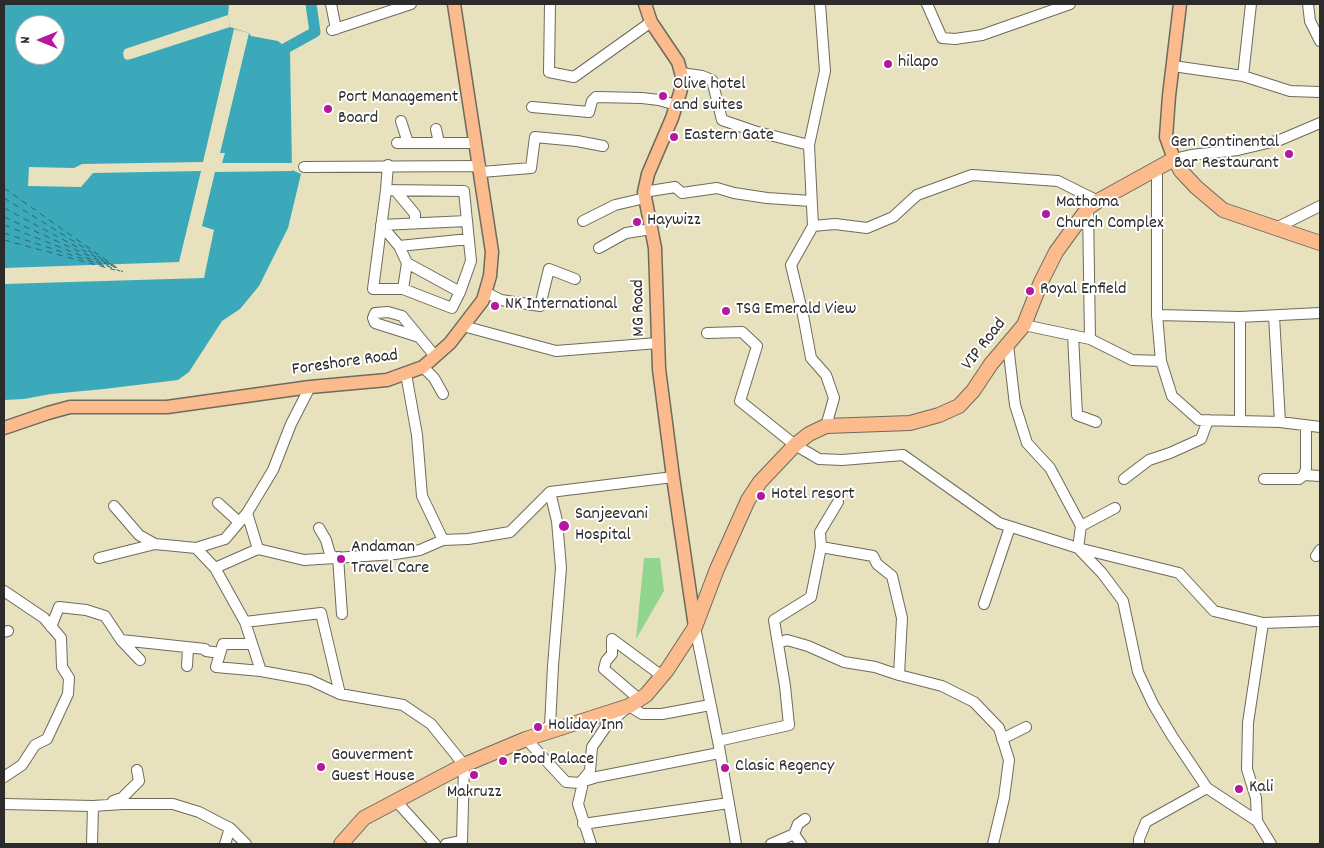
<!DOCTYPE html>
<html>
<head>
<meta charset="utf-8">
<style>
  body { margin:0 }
  #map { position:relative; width:1324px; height:848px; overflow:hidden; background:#e8e1bd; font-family:Dekko,sans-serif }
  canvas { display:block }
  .frame { position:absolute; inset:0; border:5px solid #2b2b2b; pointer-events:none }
  .north { position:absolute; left:15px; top:15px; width:50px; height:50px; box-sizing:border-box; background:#fff; border:1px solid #aaa; border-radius:50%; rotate:270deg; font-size:14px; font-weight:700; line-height:20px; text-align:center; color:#2b2b2b }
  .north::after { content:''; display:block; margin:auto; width:18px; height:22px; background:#b5179e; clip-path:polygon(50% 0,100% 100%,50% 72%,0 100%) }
</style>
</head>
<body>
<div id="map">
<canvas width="1324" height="848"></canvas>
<div class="frame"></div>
<div class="north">N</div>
</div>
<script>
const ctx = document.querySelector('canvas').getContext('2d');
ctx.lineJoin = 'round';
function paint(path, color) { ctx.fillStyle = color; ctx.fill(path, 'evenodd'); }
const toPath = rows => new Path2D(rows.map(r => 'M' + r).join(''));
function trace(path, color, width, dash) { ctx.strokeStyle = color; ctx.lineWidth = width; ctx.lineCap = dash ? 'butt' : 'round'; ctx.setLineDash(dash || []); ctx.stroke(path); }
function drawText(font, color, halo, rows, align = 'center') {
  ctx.font = font + ' Dekko,sans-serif'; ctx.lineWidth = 4; ctx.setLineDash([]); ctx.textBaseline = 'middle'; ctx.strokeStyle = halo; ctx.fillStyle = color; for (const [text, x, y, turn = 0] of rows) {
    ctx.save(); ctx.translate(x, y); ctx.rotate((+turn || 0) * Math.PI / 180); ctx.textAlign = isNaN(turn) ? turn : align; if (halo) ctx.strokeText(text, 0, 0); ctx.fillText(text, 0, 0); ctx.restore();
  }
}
paint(toPath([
  [644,558,660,558,664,591,636,639]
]), '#91d58e');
paint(toPath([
  [4,4,229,4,228,15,230,27,249,33,251,36,278,41,290,51,292,170,301,174,288,228,259,286,240,309,222,321,189,372,178,380,104,389,51,394,24,399,4,400],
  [25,25,55,25,55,55,25,55]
]), '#3ba9ba');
paint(toPath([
  [228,15,230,27,131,59,127,60,124,58,123,53,125,49,128,48],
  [234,29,249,33,220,153,225,153,222,163,292,163,292,171,215,172,202,226,214,230,204,278,4,284,4,268,179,262,201,171,93,173,81,187,28,186,29,167,74,168,82,164,203,162]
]), '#e8e1bd');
trace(toPath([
  [286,48,315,32,311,4]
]), '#3ba9ba', 11);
trace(toPath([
  [4,188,123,272],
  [4,198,112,265],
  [4,208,118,269],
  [4,217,111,266],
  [4,225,120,271],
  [4,233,108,267],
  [4,240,115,270]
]), '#32646b', 1, [6, 5]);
const minor = toPath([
  [331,4,336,29],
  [550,4,549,72,574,77,651,22],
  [820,4,825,71,809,145,813,226,835,224,867,228,893,217,917,195,972,175,1058,181,1098,201],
  [927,4,942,38,955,39,982,35,1070,4],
  [1308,4,1310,21,1320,41],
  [332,30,411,4],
  [1173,66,1243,76,1290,91,1320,92],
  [681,73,702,76,712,80,722,120,754,131,809,145],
  [1243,76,1251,4],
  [532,107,589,112,592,101,596,97,642,98,659,100,676,105],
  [401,121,408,143],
  [436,129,439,143],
  [397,143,476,143],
  [1174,159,1191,155,1238,150,1280,140,1320,123],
  [304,167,480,166],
  [1155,169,1157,176,1157,315,1161,361,1172,396,1199,420,1280,422,1320,427],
  [481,172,531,168,535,137,577,141,603,146],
  [386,190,464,191,471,261,460,292,452,308,403,289,373,289,386,190,388,165],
  [395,190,415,214,415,223],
  [644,192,675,187,682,193,717,188,734,193,767,198,811,201],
  [1088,208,1090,339,1132,360,1161,361],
  [583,221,615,205,645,198],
  [381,225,399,246,407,263,460,292],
  [381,225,467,221],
  [813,226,791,265,803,315,811,358,826,375,834,398,826,426],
  [1276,228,1320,206],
  [399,246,469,239],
  [599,248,626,233,651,229],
  [403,289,407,263],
  [485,292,501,300,540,306,549,269,575,279],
  [1157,315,1240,317,1320,313],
  [1274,316,1280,422],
  [1240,317,1240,420],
  [1024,325,1090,339],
  [463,326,556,351,658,343],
  [707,333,742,332,757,346,740,401,795,445,819,459,842,460,903,455,999,523,1078,548,1102,573,1123,601,1138,672,1153,704,1172,736,1207,788,1257,821,1271,844],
  [1073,335,1077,415,1096,422],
  [419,337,375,323,373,318,375,313,388,312,402,316,435,356],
  [1008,345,1015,405,1027,443,1050,468,1081,526,1078,548,1179,573,1214,611,1263,623,1320,621],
  [423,367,434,378,443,394],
  [406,374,417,435,422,496,443,540],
  [1304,475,1320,476],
  [1124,479,1149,460,1170,453,1201,439,1208,420],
  [1264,479,1299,479,1304,475,1306,469,1306,426],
  [218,503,239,522],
  [114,506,139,535,155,544],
  [1081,526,1115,508],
  [319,528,326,540,330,554,334,557],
  [821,547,873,556,877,564,892,576,902,618,899,675,942,686,974,702,999,728,1009,760,1004,798,993,844],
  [196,548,215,568,258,549,247,513],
  [258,549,304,560,395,554,420,550,443,540,468,539,510,532,550,492],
  [1316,556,1320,550],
  [338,557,342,614],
  [99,558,155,544,196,548,225,539,247,513,273,470,291,424,310,387],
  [215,568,245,622,261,671,310,680,340,694,403,705,431,724,464,765,462,841,446,844],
  [4,591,44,618,61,638,62,667,69,678,68,694,47,739,35,745,22,765,4,777],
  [984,604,1010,527],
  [245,622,321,613,340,694],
  [51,627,59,607,86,610,105,616,121,640,205,649,206,651,220,653],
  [695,627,718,741,736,844],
  [4,632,8,631],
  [121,640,140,660],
  [778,643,787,640,808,646,844,662,875,667,899,675],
  [252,644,223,644,216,667,261,671],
  [187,666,188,648],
  [639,699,604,669,606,661,612,654,612,639,662,676],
  [1002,739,1026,727],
  [718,741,789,725,785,686,774,620,811,597,821,547,820,532,838,502],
  [581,782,597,777,719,753],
  [580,783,590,771,592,747,607,725,629,706,642,714,662,714,710,705],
  [113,801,122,798,139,781,137,770],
  [396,801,435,844],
  [4,804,93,806,92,844],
  [93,806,123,804,173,804,199,812,220,823,230,828,246,844],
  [1257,821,1256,798,1247,769,1248,723,1263,623],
  [583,824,729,803],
  [225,844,230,828],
  [591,844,578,804,582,787,580,783,566,782,526,739,550,726,553,666,561,568,557,521,550,492,673,477],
  [771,844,794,834],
  [801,844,794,834,798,824,805,819],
  [1139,844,1139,839,1146,822,1207,788]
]);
const major = toPath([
  [645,4,651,22,678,62,683,80,680,93,672,118,648,174,644,192,655,248,659,369,673,477,695,627],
  [1174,159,1166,137,1169,96,1180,4],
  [4,428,48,413,70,407,167,407,310,387,387,380,423,367,450,343,483,300,490,276,492,252,454,4]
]);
const highway = toPath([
  [341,844,364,818,464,765,526,739,629,706,646,695,667,670,695,627,717,569,748,500,760,482,795,445,809,434,826,426,910,423,939,415,959,406,973,391,991,364,1024,325,1041,282,1056,252,1088,208,1098,201,1174,159,1181,171,1196,187,1223,210,1320,243]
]);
trace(minor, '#6d6b5e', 12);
trace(major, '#6d6b5e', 15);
trace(highway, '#6d6b5e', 16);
trace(minor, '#fff', 10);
trace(major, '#fbbb8d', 12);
trace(highway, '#fbbb8d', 14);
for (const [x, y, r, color] of [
  [888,64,5,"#b5179e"],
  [663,96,5,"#b5179e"],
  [328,109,5,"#b5179e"],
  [674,137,5,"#b5179e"],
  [1289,154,5,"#b5179e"],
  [1046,214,5,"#b5179e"],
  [637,222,5,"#b5179e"],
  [1030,291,5,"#b5179e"],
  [495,306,5,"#b5179e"],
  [726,311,5,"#b5179e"],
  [761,496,5,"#b5179e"],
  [564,526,6,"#b5179e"],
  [341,559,5,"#b5179e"],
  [538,727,5,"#b5179e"],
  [503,761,5,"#b5179e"],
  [321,767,5,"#b5179e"],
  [725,768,5,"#b5179e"],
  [474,775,5,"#b5179e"],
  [1239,789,5,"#b5179e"]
]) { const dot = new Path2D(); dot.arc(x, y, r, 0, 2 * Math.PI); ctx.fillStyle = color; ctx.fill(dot); trace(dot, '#fff', 2); }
drawText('18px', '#2b2b2b', '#fff', [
  ["hilapo",898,64],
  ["Olive hotel",673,86],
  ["and suites",673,107],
  ["Port Management",338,99],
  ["Board",338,120],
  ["Eastern Gate",684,137],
  ["Gen Continental",1279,144,"right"],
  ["Bar Restaurant",1279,165,"right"],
  ["Mathoma",1056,204],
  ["Church Complex",1056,225],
  ["Haywizz",647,222],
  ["Royal Enfield",1040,291],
  ["NK International",505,306],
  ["TSG Emerald View",736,311],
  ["Hotel resort",771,496],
  ["Sanjeevani",575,516],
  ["Hospital",575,537],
  ["Andaman",351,549],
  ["Travel Care",351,570],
  ["Holiday Inn",548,727],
  ["Gouverment",331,757],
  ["Guest House",331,778],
  ["Food Palace",513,761],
  ["Clasic Regency",735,768],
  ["Kali",1249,789],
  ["Makruzz",474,794,"center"]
], 'left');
drawText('18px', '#2b2b2b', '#fff', [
  ["MG Road",640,308,-91],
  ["VIP Road",985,345,-52],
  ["Foreshore Road",345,364,-8]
]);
</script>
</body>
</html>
